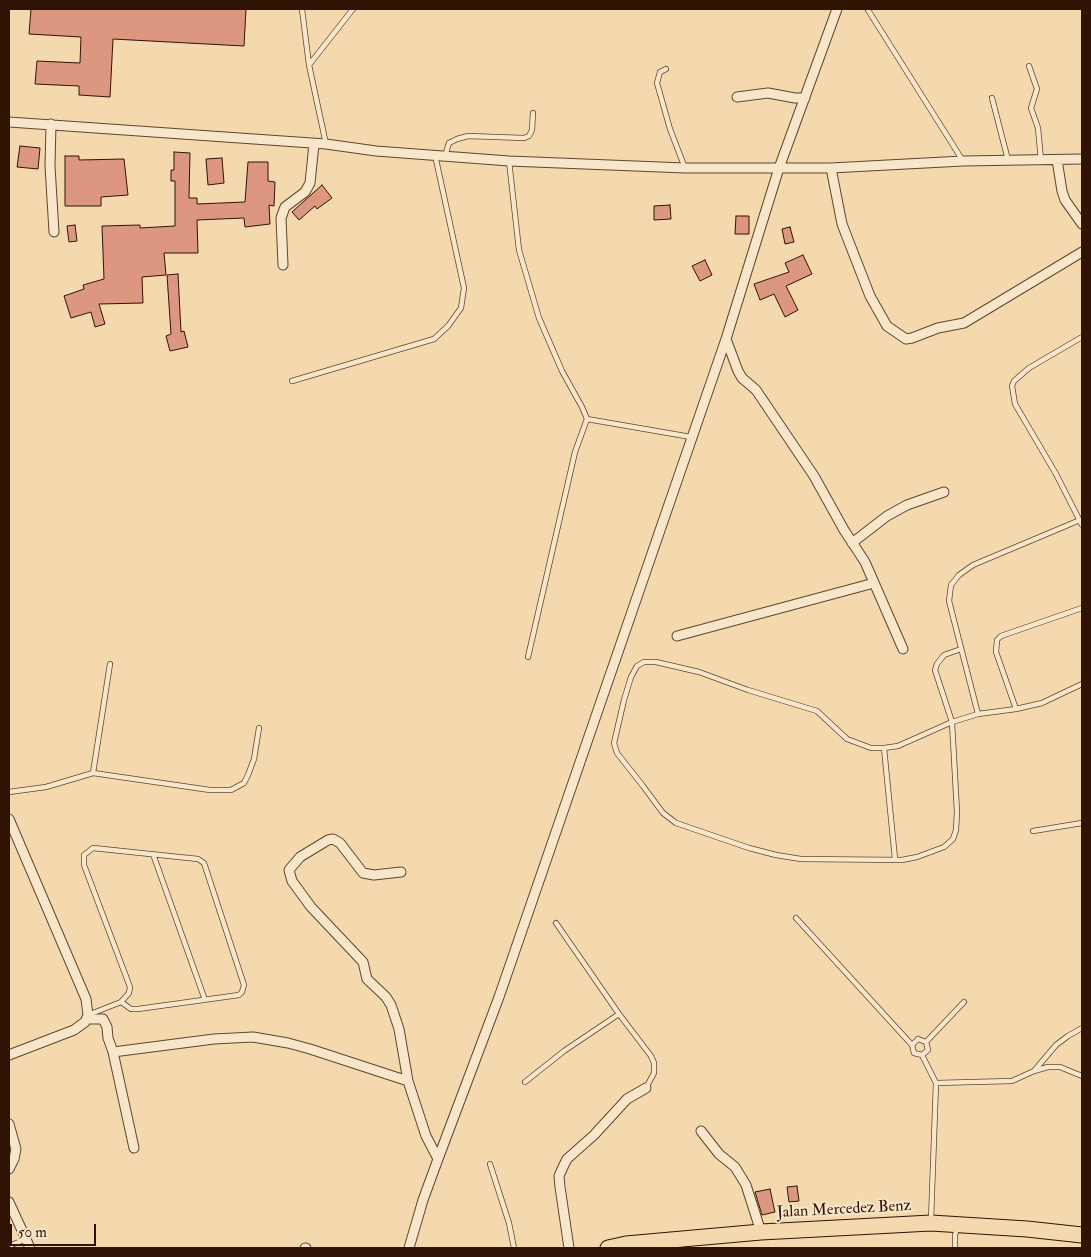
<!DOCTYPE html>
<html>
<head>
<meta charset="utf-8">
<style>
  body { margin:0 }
  #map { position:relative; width:1091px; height:1257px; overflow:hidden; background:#f3d9ad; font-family:"IM FELL Double Pica",serif }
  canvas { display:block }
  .frame { position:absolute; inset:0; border:10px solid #2f1406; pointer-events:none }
  .scale { position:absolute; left:10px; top:1224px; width:86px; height:22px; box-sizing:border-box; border:2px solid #2f1406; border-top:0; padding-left:6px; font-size:15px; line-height:18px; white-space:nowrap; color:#2f1406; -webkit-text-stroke:4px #f7e6ca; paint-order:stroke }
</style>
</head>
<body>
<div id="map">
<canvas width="1091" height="1257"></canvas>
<div class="frame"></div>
<div class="scale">50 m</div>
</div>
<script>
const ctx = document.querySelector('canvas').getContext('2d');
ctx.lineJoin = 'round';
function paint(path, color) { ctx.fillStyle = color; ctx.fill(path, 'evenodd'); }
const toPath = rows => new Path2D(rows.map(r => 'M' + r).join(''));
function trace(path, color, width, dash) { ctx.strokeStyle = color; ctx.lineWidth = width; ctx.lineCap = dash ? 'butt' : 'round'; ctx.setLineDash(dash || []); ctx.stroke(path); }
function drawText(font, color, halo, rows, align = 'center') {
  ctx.font = font + ' "IM FELL Double Pica",serif'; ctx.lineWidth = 4; ctx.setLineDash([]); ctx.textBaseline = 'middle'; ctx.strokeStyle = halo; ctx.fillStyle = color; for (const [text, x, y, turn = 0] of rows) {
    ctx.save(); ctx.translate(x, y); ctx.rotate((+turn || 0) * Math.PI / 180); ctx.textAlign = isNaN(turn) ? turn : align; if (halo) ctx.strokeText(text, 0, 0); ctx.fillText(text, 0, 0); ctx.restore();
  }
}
const building = toPath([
  [31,9,246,9,244,46,113,39,110,97,79,95,79,86,35,84,37,61,80,63,81,37,29,34,31,9],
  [20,146,40,148,38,169,17,167,20,146],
  [174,152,190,153,189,198,197,198,197,204,245,202,248,162,268,162,268,181,275,182,274,206,269,205,270,224,245,227,244,218,197,220,198,253,164,253,166,275,142,277,143,303,99,304,105,324,95,327,91,312,71,318,64,296,84,289,83,285,104,279,102,226,140,225,140,228,175,226,175,181,171,181,171,170,174,170,174,152],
  [65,156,79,156,79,160,124,159,128,195,101,197,101,206,65,206,65,156],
  [222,158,224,183,208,185,206,159,222,158],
  [322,185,332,198,317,209,315,206,299,220,292,212,322,185],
  [670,205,671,219,654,220,654,206,670,205],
  [736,216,749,216,749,234,735,234,736,216],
  [75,225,77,241,69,242,67,226,75,225],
  [790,227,794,242,785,244,782,229,790,227],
  [803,255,812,274,786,286,798,310,785,317,774,294,760,300,754,284,789,272,785,263,803,255],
  [705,260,712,275,700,281,692,266,705,260],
  [178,274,181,332,184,331,188,347,170,351,166,336,171,334,167,275,178,274],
  [797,1186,799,1201,789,1202,787,1187,797,1186],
  [770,1189,775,1212,762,1215,755,1192,770,1189]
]);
paint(building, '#dd967f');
trace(building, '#2f1406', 1);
const service = toPath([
  [302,9,309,65,326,144],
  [868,10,963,161],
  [309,65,353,9],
  [1029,66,1037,89,1031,108,1038,128,1041,160],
  [666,69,660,72,657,83,670,129,685,168],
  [992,98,1008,160],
  [445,156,449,143,457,139,468,136,524,138,529,136,532,130,533,113],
  [509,161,519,250,539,318,562,371,582,407,587,419,575,452,528,657],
  [1082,337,1029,368,1014,381,1012,386,1015,404,1056,474,1082,525],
  [292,381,434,339,448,326,461,308,464,288,435,155],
  [587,419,691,437],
  [961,649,944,655,937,664,935,670,952,722,957,812,956,830,953,839,944,847,917,857,902,860,801,859,776,855,749,848,676,823,663,813,643,786,617,753,614,743,624,700,631,677,637,666,644,662,656,662,699,672,748,690,817,711,847,739,871,748,884,748,898,746,952,722,978,714,1016,709,1042,703,1082,684],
  [1016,709,996,652,997,640,1001,636,1082,608],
  [978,714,949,601,951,585,959,575,973,565,1080,520],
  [884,748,895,859],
  [93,773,110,664],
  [9,792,46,787,93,773,210,790,231,790,244,783,248,775,254,759,259,728],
  [1033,831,1082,823],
  [153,854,205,1000],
  [796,918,912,1045],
  [556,923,619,1014,651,1056,654,1063,654,1073,646,1088],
  [88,1015,121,1002,129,993,130,987,84,865,84,855,93,848,198,859,204,863,244,985,242,992,239,995,138,1009,131,1009,121,1002],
  [918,1039,926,1042,928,1050,922,1055,914,1053,912,1045,918,1039],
  [926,1042,964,1002],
  [922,1055,936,1083,931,1220],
  [1034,1071,1048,1067,1060,1067,1082,1076],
  [525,1082,564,1051,619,1014],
  [936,1083,1012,1081,1034,1071,1056,1045,1068,1036,1082,1028],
  [490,1164,509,1223,514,1248],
  [9,1246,26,1239],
  [955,1248,955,1235,957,1228]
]);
const minor = toPath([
  [737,97,768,93,795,98,805,98],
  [9,122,326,144,376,151,509,161,685,168,831,168,963,161,1082,159],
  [51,124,50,166,54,232],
  [1057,160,1062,191,1065,200,1082,224],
  [831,168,842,224,870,296,887,326,906,339,912,338,938,328,964,323,1082,252],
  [283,265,281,218,285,207,305,192,310,183,314,144],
  [726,339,738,371,742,378,756,390,814,476,844,530,865,562,903,649],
  [852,543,887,516,907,505,944,492],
  [677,636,874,583],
  [9,819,86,999,88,1015,85,1022,74,1030,9,1055],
  [401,872,374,875,363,873,340,843,333,839,328,840,300,857,289,870,292,881,311,907,363,962,367,979,386,997,391,1005,399,1029,408,1081,426,1136,438,1159],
  [87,1019,103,1019,107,1027,108,1038,113,1052,134,1148],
  [113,1052,214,1039,253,1037,288,1043,310,1049,408,1081],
  [9,1124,16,1149,14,1159,9,1169],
  [701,1131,719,1154,735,1167,746,1185,761,1232],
  [9,1202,30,1248],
  [305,1248,306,1248],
  [409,1248,423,1200,438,1159,499,997,726,339,779,168,837,9],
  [569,1248,560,1187,559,1176,563,1167,567,1159,594,1135,627,1099,646,1088]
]);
const primary = toPath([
  [608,1248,626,1244,761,1232,931,1223,1027,1229,1082,1235]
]);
trace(service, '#604530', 6);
trace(minor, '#604530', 11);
trace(primary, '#2f1406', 17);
trace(service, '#f7e6ca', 4.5);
trace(minor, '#f7e6ca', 9);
trace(primary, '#f3d9ad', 15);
drawText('16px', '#2f1406', '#f7e6ca', [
  ["Jalan Mercedez Benz",844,1210,-3]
]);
</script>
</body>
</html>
